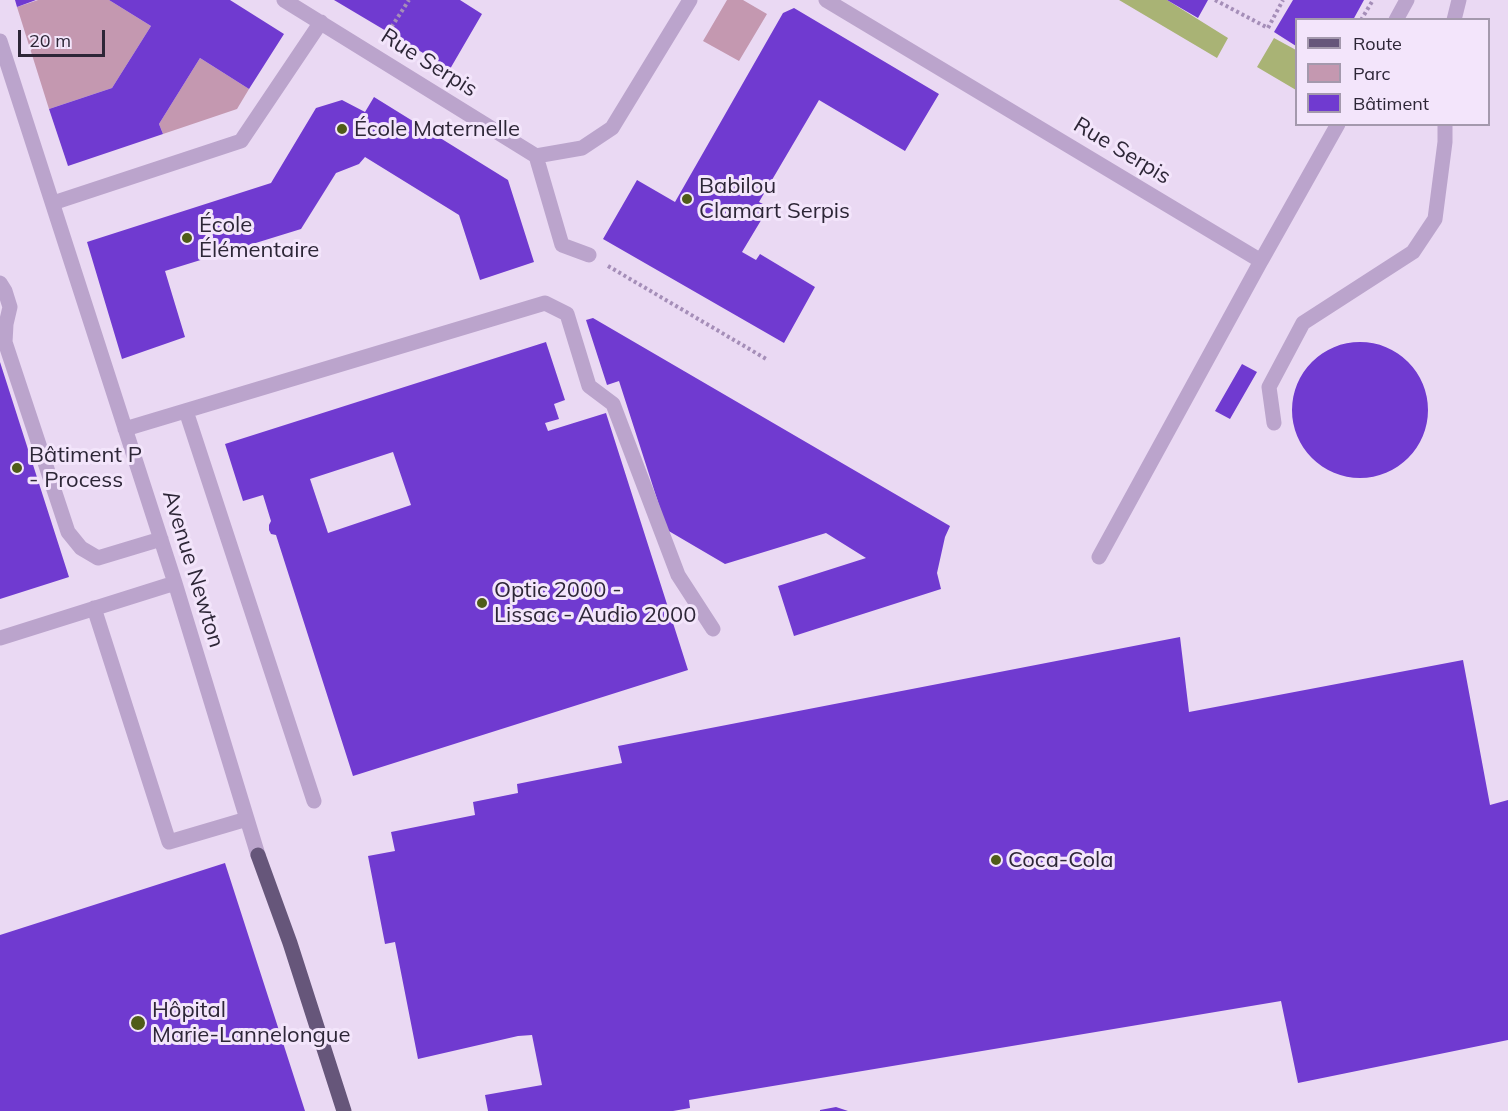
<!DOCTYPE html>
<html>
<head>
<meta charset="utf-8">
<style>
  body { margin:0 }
  #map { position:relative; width:1508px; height:1111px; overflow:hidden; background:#ead9f3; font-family:Mulish,sans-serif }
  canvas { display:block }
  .legend { position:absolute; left:1295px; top:18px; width:195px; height:108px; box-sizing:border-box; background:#f3e5fb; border:2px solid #a499ad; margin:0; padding:8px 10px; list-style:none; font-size:18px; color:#2d2637 }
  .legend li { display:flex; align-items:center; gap:12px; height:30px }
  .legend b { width:30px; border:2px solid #a499ad }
  .scale { position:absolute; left:18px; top:30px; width:87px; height:27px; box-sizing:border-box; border:3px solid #2d2637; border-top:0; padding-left:8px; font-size:18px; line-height:21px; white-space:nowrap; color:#2d2637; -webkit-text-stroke:4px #f3e5fb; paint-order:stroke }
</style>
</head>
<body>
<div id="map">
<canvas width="1508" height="1111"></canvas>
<ul class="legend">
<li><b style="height:8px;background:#66567a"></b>Route</li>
<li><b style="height:16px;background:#c498b0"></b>Parc</li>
<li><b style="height:16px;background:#703ad0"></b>Bâtiment</li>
</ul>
<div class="scale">20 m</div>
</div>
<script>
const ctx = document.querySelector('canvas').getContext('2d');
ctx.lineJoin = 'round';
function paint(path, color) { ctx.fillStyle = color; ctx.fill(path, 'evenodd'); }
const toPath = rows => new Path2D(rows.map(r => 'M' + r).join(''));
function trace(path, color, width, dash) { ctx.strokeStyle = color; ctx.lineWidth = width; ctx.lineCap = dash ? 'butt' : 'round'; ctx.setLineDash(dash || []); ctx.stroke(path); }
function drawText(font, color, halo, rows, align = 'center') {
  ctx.font = font + ' Mulish,sans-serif'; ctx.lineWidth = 6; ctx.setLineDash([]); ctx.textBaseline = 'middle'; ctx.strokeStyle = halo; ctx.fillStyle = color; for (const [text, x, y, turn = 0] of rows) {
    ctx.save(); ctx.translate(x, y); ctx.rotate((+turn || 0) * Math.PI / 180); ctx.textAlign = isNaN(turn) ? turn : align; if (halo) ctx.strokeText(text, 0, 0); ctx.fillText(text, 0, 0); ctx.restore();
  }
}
paint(toPath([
  [38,0,109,0,151,26,112,88,49,109,17,7],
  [727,0,743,0,767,14,739,61,703,41],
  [200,58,249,89,237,109,163,134,159,124]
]), '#c498b0');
paint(toPath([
  [1119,0,1167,0,1228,38,1217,58],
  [1274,38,1296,50,1296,90,1257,67]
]), '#a9b375');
paint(toPath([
  [15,0,36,0,17,7],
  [109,0,230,0,284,34,249,89,200,58,159,124,163,134,68,166,49,109,112,88,151,26],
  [334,0,460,0,482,14,450,69],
  [1167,0,1208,0,1198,18],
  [1293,0,1364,0,1353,20,1296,20,1296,46,1274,32],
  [794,8,939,94,905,151,819,100,759,202,769,207,742,252,756,260,760,254,815,287,784,343,603,239,637,180,675,202,783,13],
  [374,97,508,180,534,262,480,280,459,215,365,157,359,164,336,173,301,229,165,271,185,337,122,359,87,242,271,183,316,108,342,100,365,112],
  [593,318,950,526,945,537,937,573,941,589,794,636,778,586,866,558,826,533,725,564,667,530,619,381,607,385,586,320],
  '1292 410a68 68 0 1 1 136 0a68 68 0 1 1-136 0Z',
  [546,342,565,400,554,404,559,419,545,423,548,431,606,413,688,670,353,776,276,535,271,534,269,530,269,525,271,521,263,495,243,501,225,444],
  [393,452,411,505,328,533,310,479],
  [0,362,69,577,0,599],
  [1242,364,1257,372,1230,419,1215,411],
  [1180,637,1189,712,1463,660,1490,805,1508,800,1508,1040,1298,1083,1281,1001,689,1100,690,1108,673,1111,488,1111,485,1095,542,1085,532,1035,518,1036,418,1059,395,942,385,944,368,856,395,851,391,832,475,815,473,802,518,793,517,784,622,763,618,746],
  [225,863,305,1111,0,1111,0,935],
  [836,1107,848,1111,820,1111,820,1110]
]), '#703ad0');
trace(toPath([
  [1215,0,1268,28,1283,0],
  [1361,20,1373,0],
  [385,37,409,0],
  [608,266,768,360]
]), '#a58eb8', 4, [3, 3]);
trace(toPath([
  [284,0,536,156,582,148,612,128,690,0],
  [826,0,1261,261,1338,124],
  [1396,20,1407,0],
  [1454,20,1459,0],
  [0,41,175,583,258,855],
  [536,156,562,245,589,255],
  [53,203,241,141,321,22],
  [0,283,5,291,10,307,6,324,5,342,68,532,81,548,98,558,161,539],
  [186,411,314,801],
  [1274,423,1269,387,1303,323,1413,252,1435,219,1445,142,1445,124],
  [125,429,545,303,567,314,589,386,613,404,678,575,713,629],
  [1099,557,1261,261],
  [94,608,169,842,247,819],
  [0,638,175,583]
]), '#bba4cc', 15);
trace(toPath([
  [258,855,290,943,344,1111]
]), '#66567a', 15);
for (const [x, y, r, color] of [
  [342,129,6,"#4f5c18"],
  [687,199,6,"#4f5c18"],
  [187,238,6,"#4f5c18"],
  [17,468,6,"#4f5c18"],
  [482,603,6,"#4f5c18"],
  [996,860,6,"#4f5c18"],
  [138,1023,8,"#4f5c18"]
]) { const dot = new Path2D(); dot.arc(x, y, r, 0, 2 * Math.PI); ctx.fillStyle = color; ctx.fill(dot); trace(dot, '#f3e5fb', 2); }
drawText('22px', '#2d2637', '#f3e5fb', [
  ["Rue Serpis",429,63,32],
  ["Rue Serpis",1122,151,31],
  ["Avenue Newton",193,569,73]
]);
drawText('22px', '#2d2637', '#f3e5fb', [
  ["École Maternelle",354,129],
  ["Babilou",699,186],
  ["Clamart Serpis",699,211],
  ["École",199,225],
  ["Élémentaire",199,250],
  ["Bâtiment P",29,455],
  ["- Process",29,480],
  ["Optic 2000 -",494,590],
  ["Lissac - Audio 2000",494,615],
  ["Coca-Cola",1008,860],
  ["Hôpital",152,1010],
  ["Marie-Lannelongue",152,1035]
], 'left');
</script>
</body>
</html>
